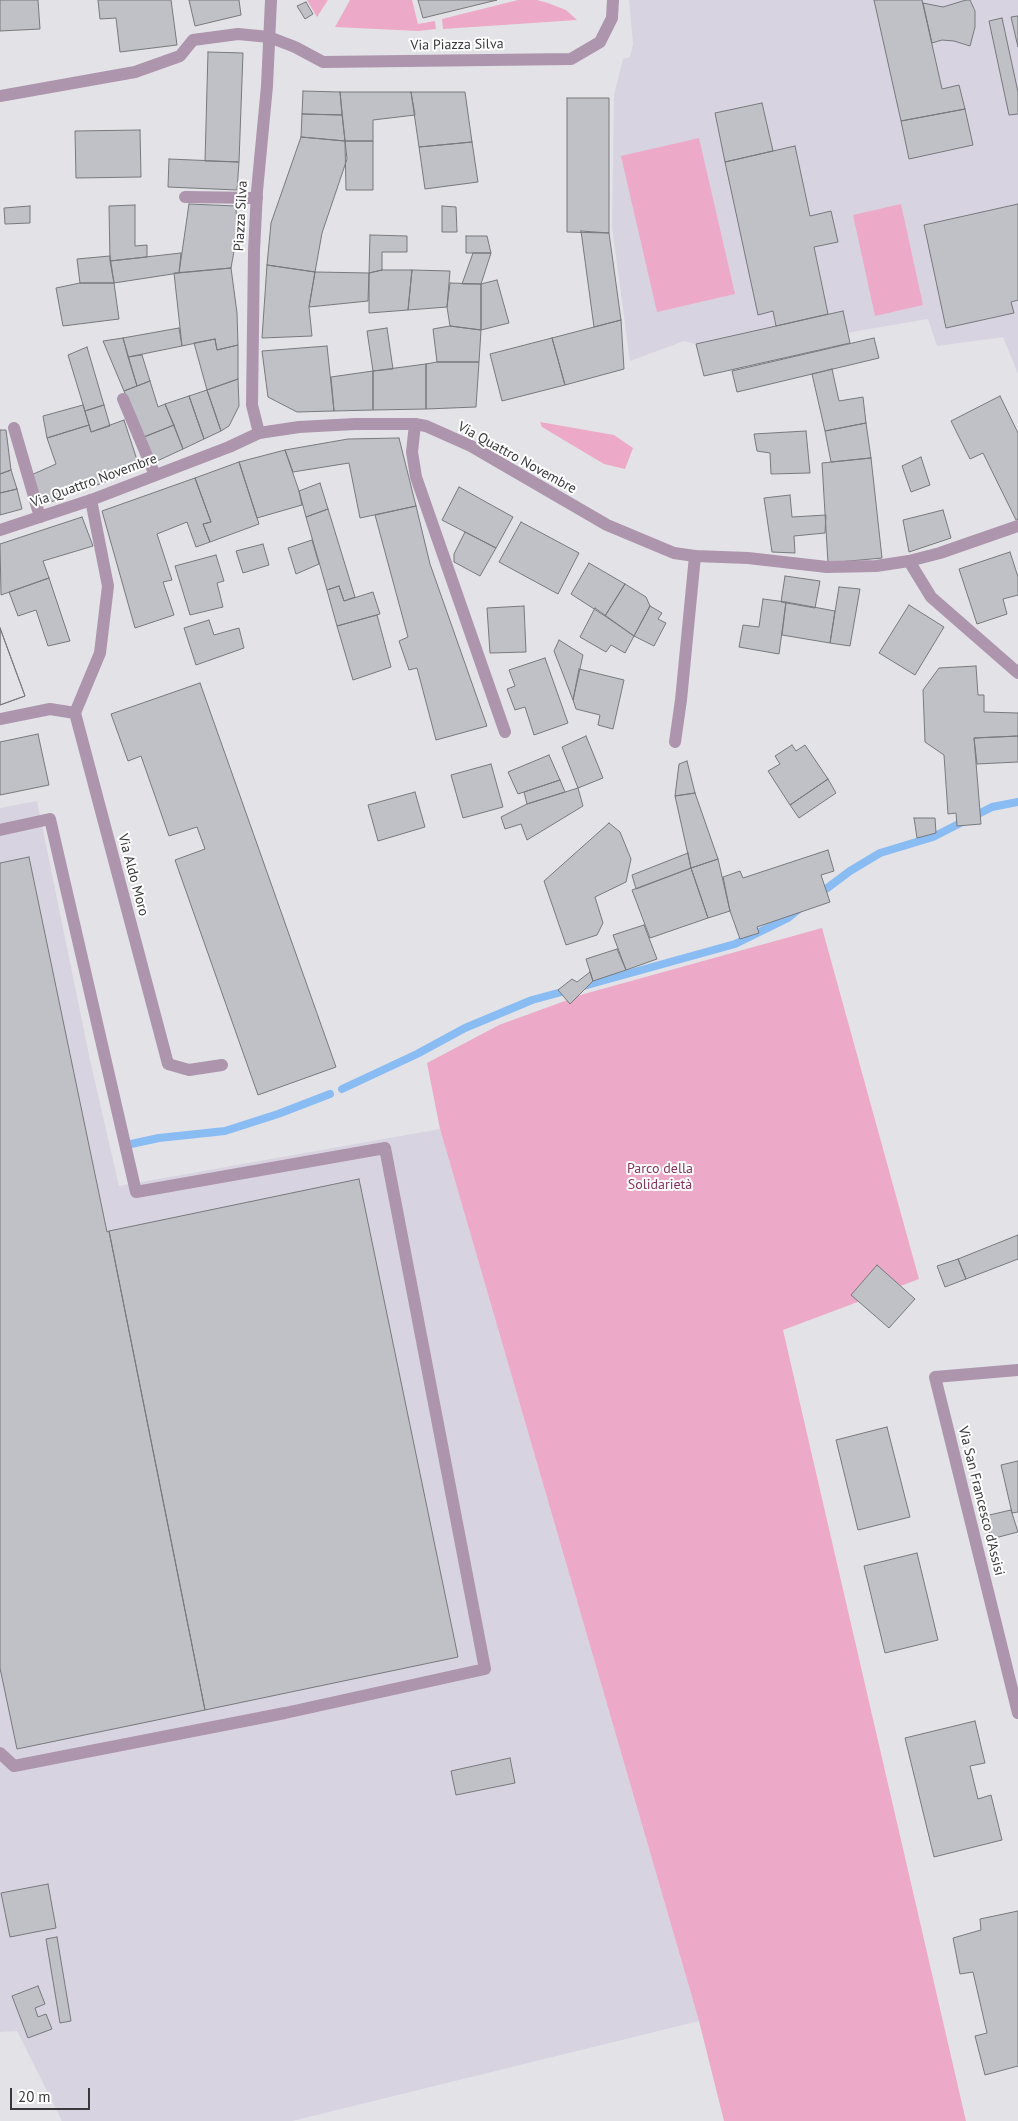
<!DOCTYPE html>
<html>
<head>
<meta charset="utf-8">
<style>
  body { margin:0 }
  #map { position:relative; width:1018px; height:2121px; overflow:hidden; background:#e3e2e7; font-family:"PT Sans",sans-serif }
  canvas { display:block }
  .scale { position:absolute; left:10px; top:2088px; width:80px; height:22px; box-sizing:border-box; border:2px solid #39393b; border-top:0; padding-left:6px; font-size:15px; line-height:18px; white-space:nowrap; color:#39393b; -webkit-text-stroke:4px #fff; paint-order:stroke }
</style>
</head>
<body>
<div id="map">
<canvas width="1018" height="2121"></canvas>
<div class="scale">20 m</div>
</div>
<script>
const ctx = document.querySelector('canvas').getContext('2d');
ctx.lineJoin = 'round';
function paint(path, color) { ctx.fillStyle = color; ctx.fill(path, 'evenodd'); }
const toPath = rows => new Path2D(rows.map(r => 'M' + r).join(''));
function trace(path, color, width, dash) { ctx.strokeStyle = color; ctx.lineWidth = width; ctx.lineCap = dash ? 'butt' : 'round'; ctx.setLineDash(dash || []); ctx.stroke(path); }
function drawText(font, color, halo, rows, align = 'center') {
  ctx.font = font + ' "PT Sans",sans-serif'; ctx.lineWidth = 4; ctx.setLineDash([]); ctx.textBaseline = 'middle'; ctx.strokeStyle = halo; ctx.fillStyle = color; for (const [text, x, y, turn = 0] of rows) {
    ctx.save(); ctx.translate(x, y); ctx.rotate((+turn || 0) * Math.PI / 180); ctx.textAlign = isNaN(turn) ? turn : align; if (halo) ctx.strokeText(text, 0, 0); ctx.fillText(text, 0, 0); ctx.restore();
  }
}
paint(toPath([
  [629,0,1018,0,1018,374,1003,337,937,346,928,319,729,353,684,341,630,361,612,227,614,95,623,59,630,57,633,44],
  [37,801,90,1060,119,1186,440,1129,699,2021,292,2121,62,2121,17,2031,0,2032,0,808]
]), '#d8d3e0');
paint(toPath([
  [307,0,328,0,317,17],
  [350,0,412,0,418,24,435,21,436,29,418,31,335,27],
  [518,0,537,0,548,3,566,10,577,20,443,29,442,19],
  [699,138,735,294,657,312,621,156],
  [901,204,923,305,875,316,853,215],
  [540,422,614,435,633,448,625,469,604,464,542,427],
  [822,928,919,1279,783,1330,966,2121,724,2121,699,2021,440,1129,427,1063,499,1025,584,994]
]), '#edaac8');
trace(toPath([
  [818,895,850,871,880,853,933,837,992,807,1018,802],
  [580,987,735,944,788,918,799,909],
  [342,1089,417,1054,465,1028,532,1000,569,990],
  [131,1144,159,1138,225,1131,278,1114,330,1094]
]), '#8abcf4', 8);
const building = toPath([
  [0,0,38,0,40,29,0,31,0,0],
  [98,0,171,0,177,45,120,52,116,18,100,19,98,0],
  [189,0,239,0,241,15,195,26,189,0],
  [418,0,497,0,423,18,418,0],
  [874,0,922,0,942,89,959,85,965,109,901,121,874,0],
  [966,0,970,0,975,11,975,27,970,46,954,41,942,40,932,43,923,3,943,7,966,0],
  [306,2,313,14,305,19,297,6,306,2],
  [1018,16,1018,47,1011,17,1018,16],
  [1002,18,1018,92,1018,114,1009,115,989,21,1002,18],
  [208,52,243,53,239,162,205,161,208,52],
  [303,91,340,92,342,115,302,114,303,91],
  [340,92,411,92,415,115,373,120,373,141,345,141,340,92],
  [411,92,465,92,472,142,419,147,411,92],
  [567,98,609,98,609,233,567,232,567,98],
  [762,103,773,151,725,162,715,113,762,103],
  [965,109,973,145,909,159,901,121,965,109],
  [302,114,342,115,345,141,301,137,302,114],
  [140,130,141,177,76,178,75,131,140,130],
  [301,137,345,141,347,159,322,233,315,272,267,265,271,223,301,137],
  [345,141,373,141,373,190,346,190,345,141],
  [472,142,478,182,425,189,419,147,472,142],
  [795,146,810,216,831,211,838,242,814,247,828,314,776,326,773,311,758,315,725,162,795,146],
  [169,159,239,162,237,190,168,187,169,159],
  [189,204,236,206,237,234,231,268,179,273,189,204],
  [1018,204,1018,300,1011,302,1014,313,946,328,924,225,1018,204],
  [135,205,135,246,147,245,147,257,110,261,109,206,135,205],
  [30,206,30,223,5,224,4,208,30,206],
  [442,206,456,207,457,232,442,232,442,206],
  [581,231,609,233,621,320,594,327,581,231],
  [370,235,407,236,407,252,382,252,382,270,369,273,370,235],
  [466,236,487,236,491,253,466,253,466,236],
  [181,253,179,273,114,283,110,261,181,253],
  [473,253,491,253,481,284,462,284,473,253],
  [110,256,114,283,80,283,77,259,110,256],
  [267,265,315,272,309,307,312,336,262,338,267,265],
  [231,268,237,313,238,345,217,350,215,339,182,346,174,273,231,268],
  [382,270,412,270,408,310,369,313,369,273,382,270],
  [412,270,450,271,447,307,408,310,412,270],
  [315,272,369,273,368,301,309,307,315,272],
  [497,280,509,323,481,330,481,284,497,280],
  [80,283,114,283,119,319,63,326,56,288,80,283],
  [450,283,481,284,481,330,450,326,447,307,450,283],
  [843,311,850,343,704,376,696,344,843,311],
  [621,320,624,369,565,385,552,338,621,320],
  [450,326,481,330,479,362,437,362,433,329,450,326],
  [179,328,182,346,128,357,123,338,179,328],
  [387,328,393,369,373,371,367,331,387,328],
  [123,338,137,386,124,391,103,341,123,338],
  [552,338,565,385,502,401,490,354,552,338],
  [874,338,879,358,737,392,732,371,874,338],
  [215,339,217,350,238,345,238,379,207,390,194,343,215,339],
  [327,346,334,411,297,412,268,397,262,351,327,346],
  [87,347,104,405,85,411,68,355,87,347],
  [142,355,150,381,137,386,128,357,142,355],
  [437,362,479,362,476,407,426,409,426,364,437,362],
  [426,364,426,409,373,410,373,371,426,364],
  [832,369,839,401,863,397,866,423,825,431,812,374,832,369],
  [373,371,373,410,334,411,331,377,373,371],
  [238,379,239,406,229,426,221,431,207,390,238,379],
  [150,381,158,407,165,404,174,425,144,437,124,391,150,381],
  [207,390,221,431,204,439,189,396,207,390],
  [189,396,204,439,183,449,165,404,189,396],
  [1000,396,1018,433,1018,519,1016,520,983,453,970,459,951,421,1000,396],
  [83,405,89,425,47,438,43,416,83,405],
  [104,405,110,426,91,432,85,411,104,405],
  [124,420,140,469,40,506,29,476,56,464,47,438,89,425,91,432,124,420],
  [866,423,871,458,831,462,825,431,866,423],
  [174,425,183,449,155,462,144,437,174,425],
  [0,430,6,430,11,470,0,474,0,430],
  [806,431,810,473,771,474,770,453,757,451,754,434,806,431],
  [399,438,416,506,360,518,349,463,293,472,285,450,348,439,399,438],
  [285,450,299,491,302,505,257,518,239,462,285,450],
  [921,457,930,485,911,492,902,466,921,457],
  [871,458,882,558,828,563,822,463,871,458],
  [239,462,259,524,210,542,203,524,211,522,195,478,239,462],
  [11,470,17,489,0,493,0,474,11,470],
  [195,478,211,522,203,524,210,542,196,547,187,522,157,534,172,580,163,582,174,615,135,628,102,511,195,478],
  [320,483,328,509,306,517,299,491,320,483],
  [459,487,513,517,496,548,442,520,459,487],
  [17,489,22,509,0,515,0,493,17,489],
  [790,495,792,517,826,515,825,533,794,536,795,553,772,552,764,498,790,495],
  [416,506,430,564,487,726,436,740,417,668,409,670,399,641,408,637,375,515,416,506],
  [328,509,355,597,344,601,339,586,327,590,306,517,328,509],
  [943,510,951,538,909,552,903,520,943,510],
  [82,517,93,546,43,561,49,578,1,595,0,544,82,517],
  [521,522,579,553,558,594,499,562,521,522],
  [465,532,496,548,480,576,454,562,454,554,465,532],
  [312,540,319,564,296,574,288,548,312,540],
  [263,544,269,565,243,573,236,551,263,544],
  [1010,552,1018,577,1018,595,1003,599,1007,614,977,624,959,569,1010,552],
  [216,555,224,581,217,583,223,607,190,615,175,566,216,555],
  [589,563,625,584,605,616,571,594,589,563],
  [785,576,820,581,815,608,781,602,785,576],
  [49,578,70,641,48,646,36,610,18,616,9,592,49,578],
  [625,584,646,597,650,606,634,636,605,616,625,584],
  [339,586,344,601,373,592,380,614,337,626,327,590,339,586],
  [839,587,860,589,850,646,830,643,839,587],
  [763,599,786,602,779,654,739,647,743,625,759,627,763,599],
  [786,602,835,611,830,643,782,635,786,602],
  [909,605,944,627,915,675,879,653,909,605],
  [524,606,526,652,490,653,487,608,524,606],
  [650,606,662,613,658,619,666,623,654,646,634,636,650,606],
  [595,608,634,636,625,653,611,645,606,652,580,637,595,608],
  [377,615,391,667,353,680,337,626,377,615],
  [209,620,214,635,239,628,244,648,196,665,184,628,209,620],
  [0,628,25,696,0,705,0,628],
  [0,628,25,696,0,705,0,628],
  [559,640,583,655,573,700,554,651,559,640],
  [545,658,568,723,534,735,525,707,515,710,507,689,515,686,509,670,545,658],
  [976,666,978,695,984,695,984,712,1018,713,1018,736,974,738,981,824,957,826,956,813,948,814,944,755,925,742,923,690,939,668,976,666],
  [579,669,624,680,613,729,598,725,600,715,576,709,573,700,579,669],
  [200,683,336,1067,258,1095,175,860,205,849,197,827,169,836,141,756,128,761,111,714,200,683],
  [38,734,49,785,0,795,0,742,38,734],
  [586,736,603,778,578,788,562,747,586,736],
  [1018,736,1018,762,977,764,974,738,1018,736],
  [792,745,796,751,805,745,828,779,790,805,768,771,780,764,775,756,792,745],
  [549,755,560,780,518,794,508,772,549,755],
  [687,761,695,793,675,796,679,764,687,761],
  [491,764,503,807,463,818,451,775,491,764],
  [828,779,836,793,799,818,790,805,828,779],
  [560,780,565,792,527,804,524,792,560,780],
  [578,788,583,806,527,840,521,824,505,829,501,817,527,804,578,788],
  [415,792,425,827,378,841,368,805,415,792],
  [695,793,718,859,691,868,675,796,695,793],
  [914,818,935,818,936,833,917,838,914,818],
  [609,823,620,832,631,859,626,882,595,897,603,923,597,935,566,945,544,881,609,823],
  [828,850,834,871,821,875,830,902,757,927,759,933,740,939,730,911,723,877,740,871,743,878,828,850],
  [688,853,691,868,636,889,632,875,688,853],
  [29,857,107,1232,109,1231,205,1710,17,1749,0,1668,0,863,29,857],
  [718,859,730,911,708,918,691,868,718,859],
  [691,868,708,918,650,938,632,890,691,868],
  [644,925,657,959,626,970,613,935,644,925],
  [617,949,626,970,593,981,586,959,617,949],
  [590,972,593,981,570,1004,558,990,572,979,577,982,590,972],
  [359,1179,458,1657,205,1710,109,1231,359,1179],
  [1018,1235,1018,1259,966,1279,958,1259,1018,1235],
  [958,1259,966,1279,945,1287,937,1266,958,1259],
  [877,1265,915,1299,889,1328,851,1295,877,1265],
  [887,1427,910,1517,858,1530,836,1440,887,1427],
  [1018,1461,1018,1512,1012,1513,1001,1465,1018,1461],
  [1011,1510,1018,1532,991,1539,985,1516,1011,1510],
  [917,1553,938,1640,885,1653,864,1566,917,1553],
  [975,1721,985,1763,970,1766,978,1799,991,1795,1002,1840,934,1857,905,1738,975,1721],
  [510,1758,515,1783,456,1795,451,1771,510,1758],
  [48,1884,56,1928,10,1937,1,1893,48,1884],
  [1018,1911,1018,2066,985,2075,975,2036,987,2033,973,1972,960,1974,953,1938,981,1930,980,1919,1018,1911],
  [57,1937,71,2021,60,2023,46,1939,57,1937],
  [38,1986,45,2004,35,2008,38,2017,46,2014,52,2029,28,2038,12,1996,38,1986]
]);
paint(building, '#bfc1c6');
trace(building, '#78797d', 1);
trace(toPath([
  [185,197,257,198],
  [123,399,155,475],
  [415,424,412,452,416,477,505,732],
  [14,428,40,517],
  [0,830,50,819,136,1192,385,1148,485,1669,285,1713,14,1766,0,1753]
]), '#ad95ad', 12);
trace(toPath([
  [75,713,100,653,108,586,91,500]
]), '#ad95ad', 12);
trace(toPath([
  [0,96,135,72,180,56,193,40,238,34,269,37,295,47,323,62,571,59,600,42,612,18,613,0],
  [259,433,252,405,254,251,257,191,267,86,271,0],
  [909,561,931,597,1018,673],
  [0,719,50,709,75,713,168,1064,189,1070,222,1065],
  [675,742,681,700,695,556],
  [1018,1370,935,1377,1018,1713]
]), '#ad95ad', 12);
trace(toPath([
  [0,530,91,500,229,447,259,433,299,427,355,424,415,424,426,426,471,446,607,525,674,553,695,556,748,558,827,567,876,566,909,561,940,553,1018,526]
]), '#ad95ad', 12);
drawText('14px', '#39393b', '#fff', [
  ["Via Piazza Silva",457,45,-1],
  ["Piazza Silva",241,216,-87],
  ["Via Quattro Novembre",517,458,29],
  ["Via Quattro Novembre",94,481,-20],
  ["Via Aldo Moro",133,875,75],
  ["Via San Francesco d'Assisi",981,1501,76]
]);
drawText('14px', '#87325e', '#fff', [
  ["Parco della",660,1169],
  ["Solidarietà",660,1185]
]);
</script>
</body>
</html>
